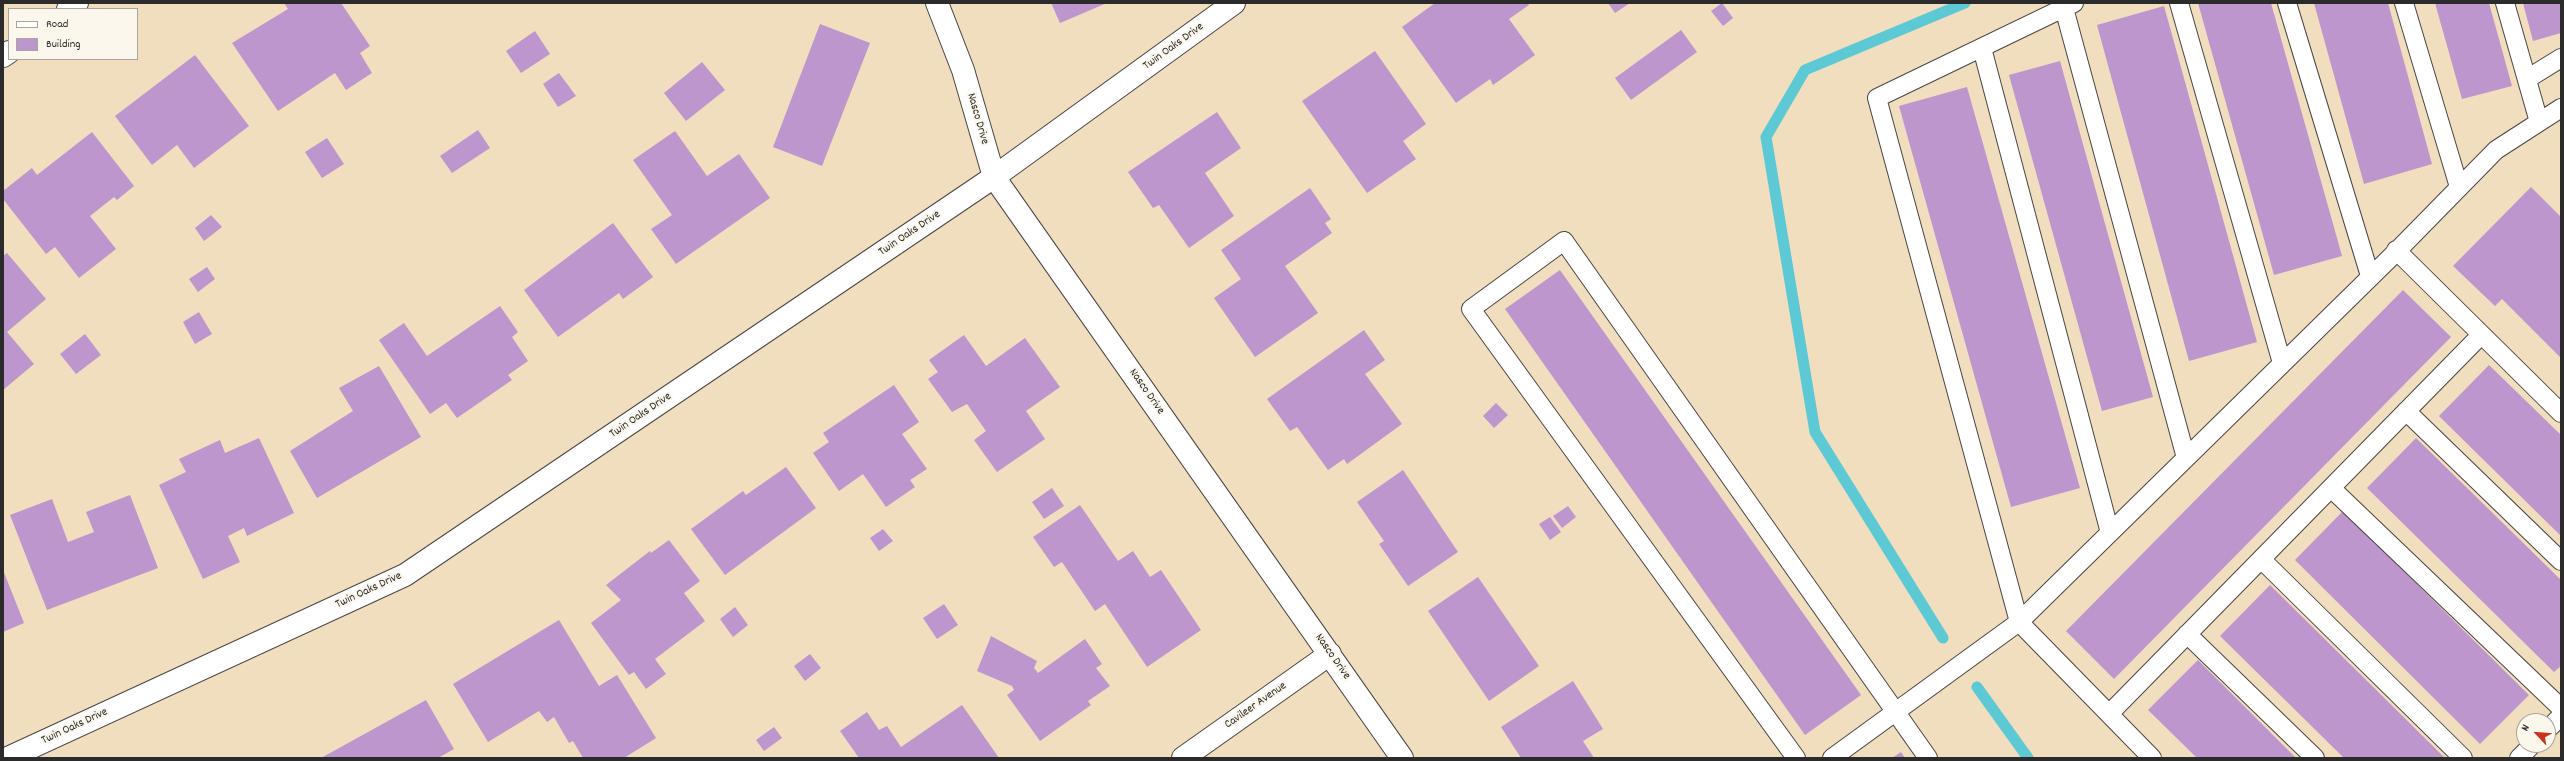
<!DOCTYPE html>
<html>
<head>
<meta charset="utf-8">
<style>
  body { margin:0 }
  #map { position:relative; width:2564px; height:761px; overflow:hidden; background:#f0debf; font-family:Dekko,sans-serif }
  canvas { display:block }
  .frame { position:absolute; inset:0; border:4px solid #2b2b2b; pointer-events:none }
  .legend { position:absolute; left:8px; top:8px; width:130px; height:52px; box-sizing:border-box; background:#fbf7ec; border:1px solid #a8a59f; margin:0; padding:5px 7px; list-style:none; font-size:12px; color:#2b2b2b }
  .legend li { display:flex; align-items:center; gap:8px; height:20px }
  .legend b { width:20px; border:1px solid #a8a59f }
  .north { position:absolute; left:2516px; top:713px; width:40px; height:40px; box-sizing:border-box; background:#fbf7ec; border:1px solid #a8a59f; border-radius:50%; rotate:296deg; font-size:11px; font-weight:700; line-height:16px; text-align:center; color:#2b2b2b }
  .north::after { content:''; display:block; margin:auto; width:14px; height:18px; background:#c8321e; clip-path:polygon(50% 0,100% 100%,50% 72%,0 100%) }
</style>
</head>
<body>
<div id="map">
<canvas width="2564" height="761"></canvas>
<div class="frame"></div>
<ul class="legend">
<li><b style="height:5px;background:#fff"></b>Road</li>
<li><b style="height:11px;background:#bd96cd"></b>Building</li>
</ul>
<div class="north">N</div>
</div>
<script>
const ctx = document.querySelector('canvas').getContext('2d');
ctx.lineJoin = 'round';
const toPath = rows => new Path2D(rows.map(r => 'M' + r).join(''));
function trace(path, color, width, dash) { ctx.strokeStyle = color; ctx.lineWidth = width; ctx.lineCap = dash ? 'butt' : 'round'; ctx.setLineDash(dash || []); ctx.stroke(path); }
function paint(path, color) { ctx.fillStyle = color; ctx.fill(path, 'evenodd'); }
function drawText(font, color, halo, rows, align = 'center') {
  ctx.font = font + ' Dekko,sans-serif'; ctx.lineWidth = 4; ctx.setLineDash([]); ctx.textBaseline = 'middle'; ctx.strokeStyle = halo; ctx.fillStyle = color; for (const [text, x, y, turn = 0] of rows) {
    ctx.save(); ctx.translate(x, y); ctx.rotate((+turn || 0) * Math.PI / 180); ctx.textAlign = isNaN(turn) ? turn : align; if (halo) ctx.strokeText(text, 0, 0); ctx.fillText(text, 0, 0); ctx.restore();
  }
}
trace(toPath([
  [1943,638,1815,432,1766,137,1805,70,1965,3],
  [1977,687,2028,758]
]), '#5dc9d4', 11);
paint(toPath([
  [284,3,341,3,370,46,360,53,372,73,346,90,335,73,278,111,232,43,288,9],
  [1051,3,1107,3,1060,23],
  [1435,3,1528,3,1529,5,1509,19,1535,55,1493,85,1490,79,1456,103,1402,27],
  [1608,3,1630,3,1615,13],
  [1722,3,1733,18,1723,26,1711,11],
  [2198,3,2271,3,2342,256,2274,275],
  [2314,3,2388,3,2432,164,2364,184],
  [2435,3,2489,3,2512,86,2462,99],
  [2523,3,2561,3,2561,33,2533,41],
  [2164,6,2257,342,2189,361,2097,25],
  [820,24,870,43,822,166,773,147],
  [1681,30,1697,52,1631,100,1615,78],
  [535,31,550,54,521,73,506,51],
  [1375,51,1426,124,1403,141,1416,159,1367,193,1302,101],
  [195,55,249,126,194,168,177,145,152,165,115,116],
  [2060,61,2153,397,2102,411,2009,75],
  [702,62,725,90,686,121,664,93],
  [559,73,576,96,558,107,543,84],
  [1967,87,2080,488,2011,507,1899,106],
  [1217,112,1241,148,1205,173,1234,216,1189,248,1159,205,1153,208,1128,172],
  [478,130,490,148,452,173,440,156],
  [675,131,707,176,739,154,770,198,676,264,651,229,672,215,633,160],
  [92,132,134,186,117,200,114,197,90,216,116,249,79,278,55,247,46,254,3,199,3,191,32,168,37,175],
  [327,138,344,164,322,178,305,152],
  [2531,187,2561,217,2561,358,2502,299,2495,306,2453,266],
  [1310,188,1331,219,1325,223,1332,233,1285,266,1318,313,1255,357,1214,298,1241,279,1221,250],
  [211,215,222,227,204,241,195,228],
  [613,223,653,277,623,299,619,293,558,337,524,290],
  [7,253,46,299,7,332,34,364,3,390,3,256],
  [207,267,215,279,198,292,189,279],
  [1560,270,1861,695,1805,735,1505,309],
  [2403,290,2451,337,2114,679,2066,631],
  [500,306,518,332,512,337,528,361,508,375,512,380,457,418,446,403,430,414,379,340,404,323,427,356],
  [199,312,212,334,195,344,183,322],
  [1364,330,1385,360,1365,374,1402,424,1347,464,1344,459,1328,470,1297,427,1290,431,1267,399],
  [85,334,101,355,76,374,60,354],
  [964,335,986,366,1025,338,1060,387,1026,411,1045,439,997,472,974,440,986,431,967,404,952,412,928,379,938,372,929,360],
  [2489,365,2561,435,2561,536,2439,416],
  [379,366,421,437,317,498,290,451,353,411,339,388],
  [894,385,919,422,902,434,927,469,910,480,915,487,886,507,863,474,839,491,813,453,829,442,823,433],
  [1496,403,1508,415,1494,428,1483,416],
  [259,438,294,513,247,536,244,528,228,536,240,562,203,579,159,485,186,472,179,459,220,440,225,453],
  [2416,438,2561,580,2561,666,2554,672,2367,488],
  [786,467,816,508,725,575,691,529,743,491,746,495],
  [1403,470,1458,552,1408,586,1379,544,1384,541,1357,502],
  [1052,488,1064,506,1044,519,1032,502],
  [130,495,158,568,47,610,10,515,52,499,68,542,94,532,86,512],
  [1080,505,1118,561,1133,551,1150,577,1161,570,1201,630,1147,667,1105,604,1095,611,1062,562,1054,567,1033,537],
  [1568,506,1576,517,1562,528,1553,516],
  [2343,511,2529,695,2480,744,2295,560],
  [1550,517,1561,532,1550,540,1539,524],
  [883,529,893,541,879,551,870,538],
  [669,540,700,581,684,593,705,621,655,659,666,674,646,689,634,672,629,675,591,623,621,600,606,585,650,551,651,553],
  [3,570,24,623,3,632],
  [1478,577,1539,666,1489,701,1428,611],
  [2270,585,2445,758,2344,758,2220,636],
  [944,604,958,625,937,639,923,618],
  [735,607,748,625,733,637,720,619],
  [559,620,599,686,617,675,656,738,624,758,583,758,573,741,569,743,554,717,547,722,539,711,488,742,453,684],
  [991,636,1037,661,1034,668,1038,673,1085,639,1102,664,1096,668,1110,686,1088,701,1091,705,1040,741,1007,695,1014,690,1012,686,977,671],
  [810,654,821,668,805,681,794,666],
  [2198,660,2296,758,2197,758,2148,710],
  [1573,681,1603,729,1583,741,1594,758,1521,758,1501,727],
  [426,700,454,749,438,758,321,758],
  [962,705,999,758,859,758,840,731,867,712,879,730,887,726,901,747],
  [774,727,782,738,764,751,756,740],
  [1901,752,1905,758,1892,758]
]), '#bd96cd');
const service = toPath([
  [2179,3,2282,363],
  [2287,3,2370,276],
  [2404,3,2459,187],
  [2505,3,2539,122],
  [2064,8,2186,458],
  [1982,48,2110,533],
  [2527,79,2561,58],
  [2396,250,2561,413],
  [2406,411,2561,561],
  [2331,488,2561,708],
  [2261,559,2463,758],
  [2187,634,2315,758],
  [2109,714,2481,335],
  [2548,729,2561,716],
  [1796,758,1471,309,1564,241,1928,758],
  [1832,758,2019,622,1877,98,2074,3],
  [2152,758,2019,622,2392,256,2496,150,2561,108],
  [2519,758,2532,745]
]);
const minor = toPath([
  [937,3,963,70,994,177,1402,758],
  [68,9,77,3],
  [3,56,9,52],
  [8,758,405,575,994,177,1234,3],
  [1183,758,1330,654]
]);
trace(service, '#494641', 20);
trace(minor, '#494641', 24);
trace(service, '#fff', 18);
trace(minor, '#fff', 22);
drawText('12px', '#2b2b2b', '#fbf7ec', [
  ["Twin Oaks Drive",1174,47,-36],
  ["Nasco Drive",977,119,74],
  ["Twin Oaks Drive",910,234,-34],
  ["Nasco Drive",1146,392,55],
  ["Twin Oaks Drive",641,416,-34],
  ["Twin Oaks Drive",369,591,-25],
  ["Nasco Drive",1332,657,55],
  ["Cavileer Avenue",1256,706,-35],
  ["Twin Oaks Drive",75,727,-25]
]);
</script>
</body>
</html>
